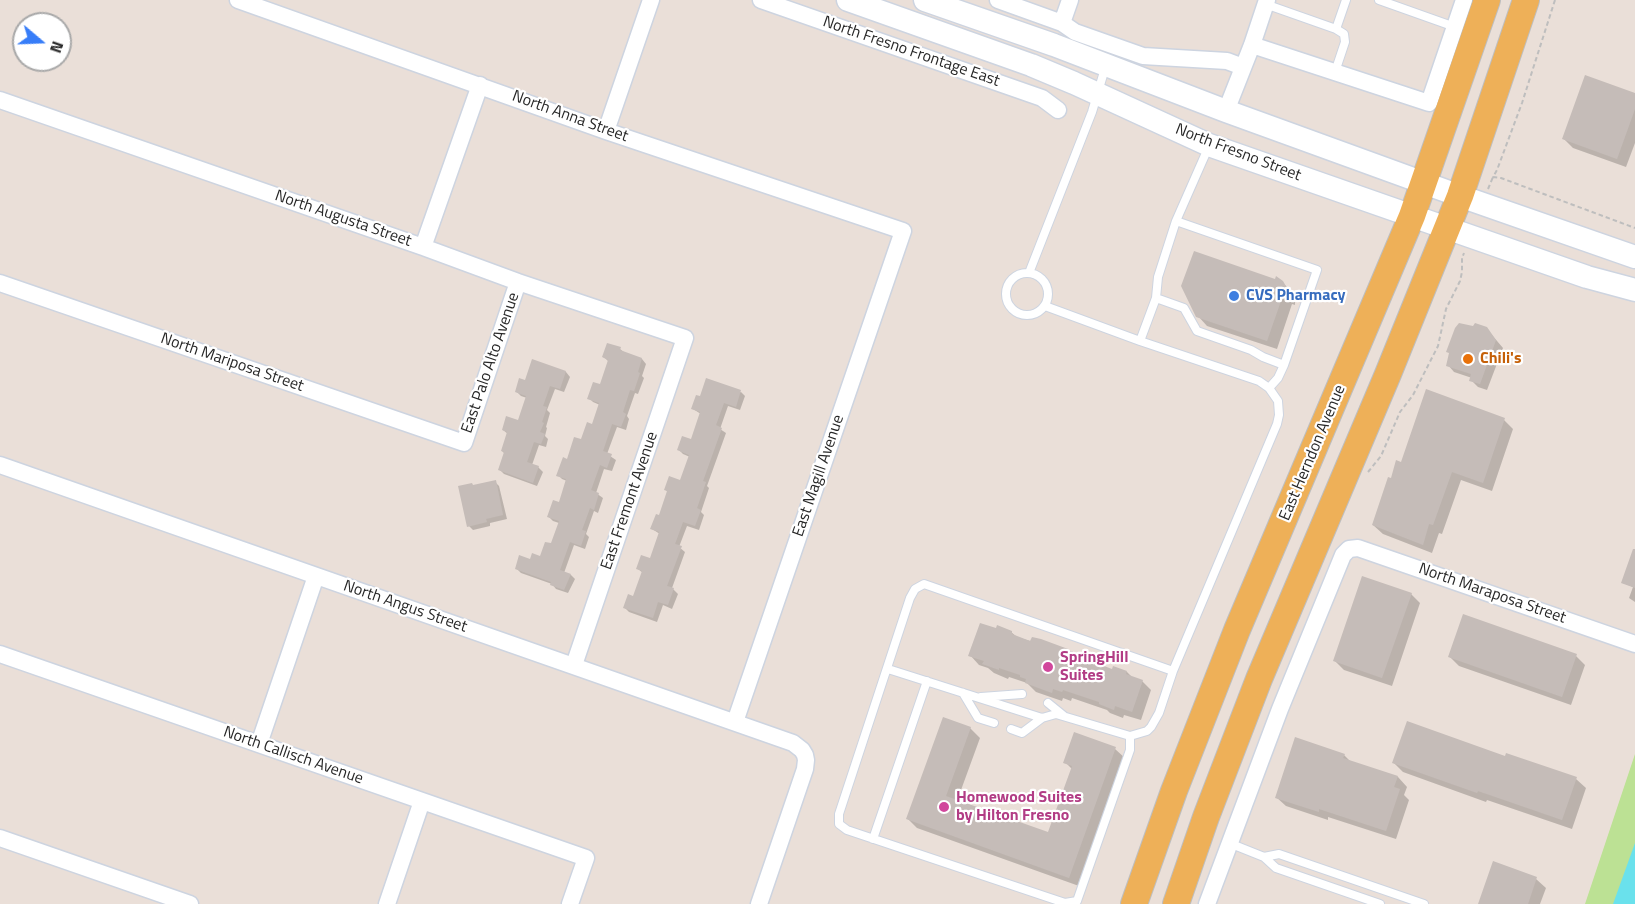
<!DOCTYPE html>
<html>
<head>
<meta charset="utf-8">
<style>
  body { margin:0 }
  #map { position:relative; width:1635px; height:904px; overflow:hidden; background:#eadfd8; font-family:"Titillium Web",sans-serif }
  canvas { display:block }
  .north { position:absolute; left:12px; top:12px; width:60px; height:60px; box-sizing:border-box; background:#fff; border:2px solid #a9a9a9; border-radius:50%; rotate:109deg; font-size:16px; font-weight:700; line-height:24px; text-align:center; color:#272727 }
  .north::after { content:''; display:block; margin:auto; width:21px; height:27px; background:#377df8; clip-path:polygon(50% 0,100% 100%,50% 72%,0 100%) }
</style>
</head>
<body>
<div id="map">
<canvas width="1635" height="904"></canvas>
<div class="north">N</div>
</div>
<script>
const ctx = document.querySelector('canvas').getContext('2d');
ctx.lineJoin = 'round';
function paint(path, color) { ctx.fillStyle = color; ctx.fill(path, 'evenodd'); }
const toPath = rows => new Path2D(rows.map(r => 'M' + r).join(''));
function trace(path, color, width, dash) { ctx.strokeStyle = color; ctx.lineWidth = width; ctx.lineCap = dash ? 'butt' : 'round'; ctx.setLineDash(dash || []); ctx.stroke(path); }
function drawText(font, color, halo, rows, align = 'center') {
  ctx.font = font + ' "Titillium Web",sans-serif'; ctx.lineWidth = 4.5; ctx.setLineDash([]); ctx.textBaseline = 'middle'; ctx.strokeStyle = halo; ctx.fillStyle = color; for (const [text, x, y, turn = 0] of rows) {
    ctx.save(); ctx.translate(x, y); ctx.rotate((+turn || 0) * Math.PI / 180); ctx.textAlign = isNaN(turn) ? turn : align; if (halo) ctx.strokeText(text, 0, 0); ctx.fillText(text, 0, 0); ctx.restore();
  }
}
paint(toPath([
  [1635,754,1635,904,1585,904]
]), '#bce194');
paint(toPath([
  [1635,843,1635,904,1613,904]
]), '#6ae1ec');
paint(toPath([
  [1635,94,1635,143,1626,167,1573,148,1564,139],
  [1285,285,1295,295,1295,305,1292,304,1277,349,1207,326,1198,316],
  [1486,328,1503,348,1487,390,1478,387,1471,380,1472,378,1454,372,1448,365],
  [620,349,625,353,642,359,646,364,642,376,644,378,638,394,635,393,627,416,629,419,626,430,617,427,607,454,616,460,612,471,604,469,596,493,603,498,598,513,594,511,586,534,589,537,585,549,574,545,564,573,571,575,575,579,568,593,556,589,552,584,521,573,516,568,531,561,541,558,552,545,559,523,553,521,548,516,559,504,567,481,562,479,558,475,592,426,600,405,593,402,589,398,601,386,609,362,604,357],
  [533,361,566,372,570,377,564,392,555,389,547,410,550,413,546,427,547,428,545,436,548,439,546,447,539,445,532,465,538,467,543,472,537,486,504,474,500,470,505,454,502,451,508,434,503,430,519,422,527,398,521,396,516,391,526,382],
  [741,392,745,396,740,410,728,406,720,429,726,433,707,486,709,488,701,512,704,515,699,530,687,526,679,547,685,552,672,588,678,594,672,609,663,605,657,622,629,612,625,608,634,598,643,573,638,569,651,560,660,534,652,529,660,517,668,493,666,490,681,482,690,457,683,454,679,450,691,441,701,414,693,409],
  [1504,420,1513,429,1492,491,1461,480,1442,534,1439,533,1432,553,1383,534,1373,525,1392,480,1402,463],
  [495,482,499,486,507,519,490,523,490,526,473,530,469,526,474,486],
  [1635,554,1635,602,1629,598,1633,587,1623,583],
  [1411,594,1420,603,1392,686,1344,670,1334,660],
  [1011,632,1017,637,1070,653,1075,655,1079,658,1113,671,1127,672,1132,677,1142,681,1151,690,1141,720,1124,715,1123,718,1110,713,1107,710,1072,698,1071,701,1063,698,1062,701,1036,692,1027,683,1009,677,1008,679,994,673,988,668,979,665,970,655],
  [1449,656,1576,656,1585,665,1571,705,1459,666],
  [970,728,980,738,957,801,1049,834,1072,769,1065,762,1115,749,1125,758,1079,886,917,828,908,819],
  [1344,755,1351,762,1398,777,1407,787,1404,795,1409,800,1396,839,1328,817,1328,820,1286,806,1276,797],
  [1506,758,1576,779,1586,788,1572,829,1487,800,1486,802,1403,772,1394,763],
  [1536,879,1546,888,1540,904,1479,904]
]), '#0003');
paint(toPath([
  [1585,75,1635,93,1635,109,1617,159,1562,139],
  [1194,251,1275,279,1276,276,1283,281,1287,288,1287,297,1283,295,1267,341,1196,317,1181,286],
  [1459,323,1473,326,1475,323,1487,327,1496,340,1480,384,1469,381,1471,374,1446,366,1449,353,1446,352,1455,328],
  [607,343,621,347,620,350,642,358,638,372,640,373,634,391,630,390,623,412,626,414,621,427,612,424,603,451,612,454,607,468,600,465,591,490,599,493,594,510,590,508,582,530,586,531,581,546,570,542,560,570,571,574,564,590,550,585,551,582,515,569,519,555,530,559,532,553,540,556,545,542,551,543,559,521,547,517,553,500,559,502,566,479,556,476,563,457,567,459,574,437,581,439,587,422,592,424,599,403,587,399,593,382,600,384,608,360,602,357],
  [532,359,566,371,560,389,550,386,543,406,547,407,542,422,544,423,540,432,545,434,541,444,534,442,527,462,539,466,533,483,498,470,504,452,501,451,507,432,502,430,506,416,518,420,526,396,515,392,519,378,525,380],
  [706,378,741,390,736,407,724,403,716,425,722,428,703,481,706,482,697,508,701,510,695,526,683,522,675,544,682,546,667,586,674,588,668,605,658,602,653,618,623,608,628,594,633,596,642,571,636,569,641,555,650,558,659,532,650,529,656,514,659,515,667,491,664,490,669,476,680,480,689,455,677,450,682,436,691,439,700,412,691,409,696,395,700,396],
  [1426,389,1505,418,1483,483,1452,472,1433,525,1429,524,1423,545,1372,525,1388,477,1391,478,1396,460,1401,462],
  [496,480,503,515,486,519,487,522,467,527,458,486,472,483,473,485],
  [1633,549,1635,549,1635,588,1621,583],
  [1362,576,1412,593,1382,678,1333,661],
  [1463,614,1577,654,1562,697,1448,657],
  [980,623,996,628,997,625,1012,631,1012,634,1030,641,1032,637,1041,639,1068,649,1068,650,1076,653,1075,655,1112,669,1113,666,1127,671,1126,674,1143,680,1132,712,1115,706,1114,710,1099,704,1099,702,1063,690,1062,692,1053,689,1052,693,1025,683,1026,679,1020,677,1020,675,999,668,999,670,982,664,984,661,968,656],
  [943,717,971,727,946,796,1048,832,1072,766,1063,763,1074,732,1116,747,1069,878,906,819],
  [1407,721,1505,756,1506,753,1577,777,1562,820,1478,791,1477,793,1392,763],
  [1295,737,1345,754,1343,758,1398,776,1394,787,1400,789,1386,831,1319,809,1319,812,1275,798],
  [1493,861,1537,877,1528,904,1478,904]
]), '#c5bcb8');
const lane = toPath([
  [1379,0,1455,27],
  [1265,4,1336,29,1344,34,1345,42,1335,72],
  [1336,29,1346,0],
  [1176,221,1317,270,1284,365,1278,378,1269,388],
  '1006 294a21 21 0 1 1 42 0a21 21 0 1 1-42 0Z',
  [1029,273,1092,112,1106,65],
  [1156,298,1184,308,1197,331,1251,350,1263,357,1284,365],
  [1140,341,1156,298,1158,277,1176,221,1209,146],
  [888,669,1042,718,1056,714,1130,736,1147,731,1151,727,1159,713,1173,671,1277,424,1279,415,1278,401,1269,388,1259,381,1140,341,1045,306],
  [963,693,978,718,994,723],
  [981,697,1022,694],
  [1048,703,1064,716],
  [1011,729,1022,733,1042,718],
  [1130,736,1130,750,1077,901,1065,903,847,830,839,824,839,814,910,598,915,589,924,584,1173,671],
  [873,839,927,681],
  [1229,843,1264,857],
  [1380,904,1276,868,1264,857,1279,854,1424,904]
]);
const street = toPath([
  [238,0,606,131,903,231,735,722],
  [761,0,1042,98,1058,110],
  [998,0,1062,23,1075,32,1143,56,1227,61,1243,67],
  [1062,23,1070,0],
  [1252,45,1429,103,1464,0],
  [0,100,423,247,518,282,685,338,574,665],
  [1226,111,1252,45,1267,0],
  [606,131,651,0],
  [423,247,480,85],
  [0,283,464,443,518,282],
  [0,465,793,743,802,750,805,755,806,760,805,769,759,904],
  [0,654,586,858,570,904],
  [259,744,316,576],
  [0,838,190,904],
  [387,904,422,801],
  [1207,904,1280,709,1343,555,1349,549,1358,548,1635,644]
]);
const secondary = toPath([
  [848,0,1031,65,1074,83,1209,145,1587,277,1635,290],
  [925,0,1054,45,1226,111,1460,196,1635,257]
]);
const primary = toPath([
  [1134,904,1174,791,1237,630,1412,216,1487,0],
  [1176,904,1206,817,1259,679,1388,374,1460,196,1526,0]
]);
trace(lane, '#cdd4e0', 10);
trace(street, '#cdd4e0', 19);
trace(secondary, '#cdd4e0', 25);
trace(primary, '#bebebe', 28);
trace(toPath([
  [1555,0,1522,103,1497,170,1493,177,1501,178,1635,228],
  [1488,189,1493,177],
  [1368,472,1381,456,1400,412,1413,395,1438,346,1446,309,1460,281,1462,272,1462,258,1464,253]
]), '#bebebe', 2, [4.5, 3]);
trace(lane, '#fff', 8);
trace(street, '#fff', 16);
trace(secondary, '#fff', 22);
trace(primary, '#eeb058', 26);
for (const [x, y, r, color] of [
  [1234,296,6,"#3f7fe0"],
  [1468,359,6,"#e8710a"],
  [1048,667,6,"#d1479c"],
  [944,807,6,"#d1479c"]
]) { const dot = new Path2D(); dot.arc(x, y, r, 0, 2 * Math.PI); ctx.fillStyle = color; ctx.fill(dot); trace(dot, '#fff', 2); }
drawText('16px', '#272727', '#fff', [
  ["North Fresno Frontage East",911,52,19],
  ["North Anna Street",570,117,20],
  ["North Fresno Street",1238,153,21],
  ["North Augusta Street",343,219,19],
  ["North Mariposa Street",232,363,19],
  ["East Palo Alto Avenue",491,363,-71],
  ["East Herndon Avenue",1313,453,-67],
  ["East Magill Avenue",819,476,-71],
  ["East Fremont Avenue",630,501,-71],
  ["North Maraposa Street",1492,594,19],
  ["North Angus Street",405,607,19],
  ["North Callisch Avenue",293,756,19]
]);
drawText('bold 16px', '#366cbe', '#fff', [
  ["CVS Pharmacy",1246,296]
], 'left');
drawText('bold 16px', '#c56008', '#fff', [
  ["Chili's",1480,359]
], 'left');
drawText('bold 16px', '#b23c85', '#fff', [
  ["SpringHill",1060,658],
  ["Suites",1060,676],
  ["Homewood Suites",956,798],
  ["by Hilton Fresno",956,816]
], 'left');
</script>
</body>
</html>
